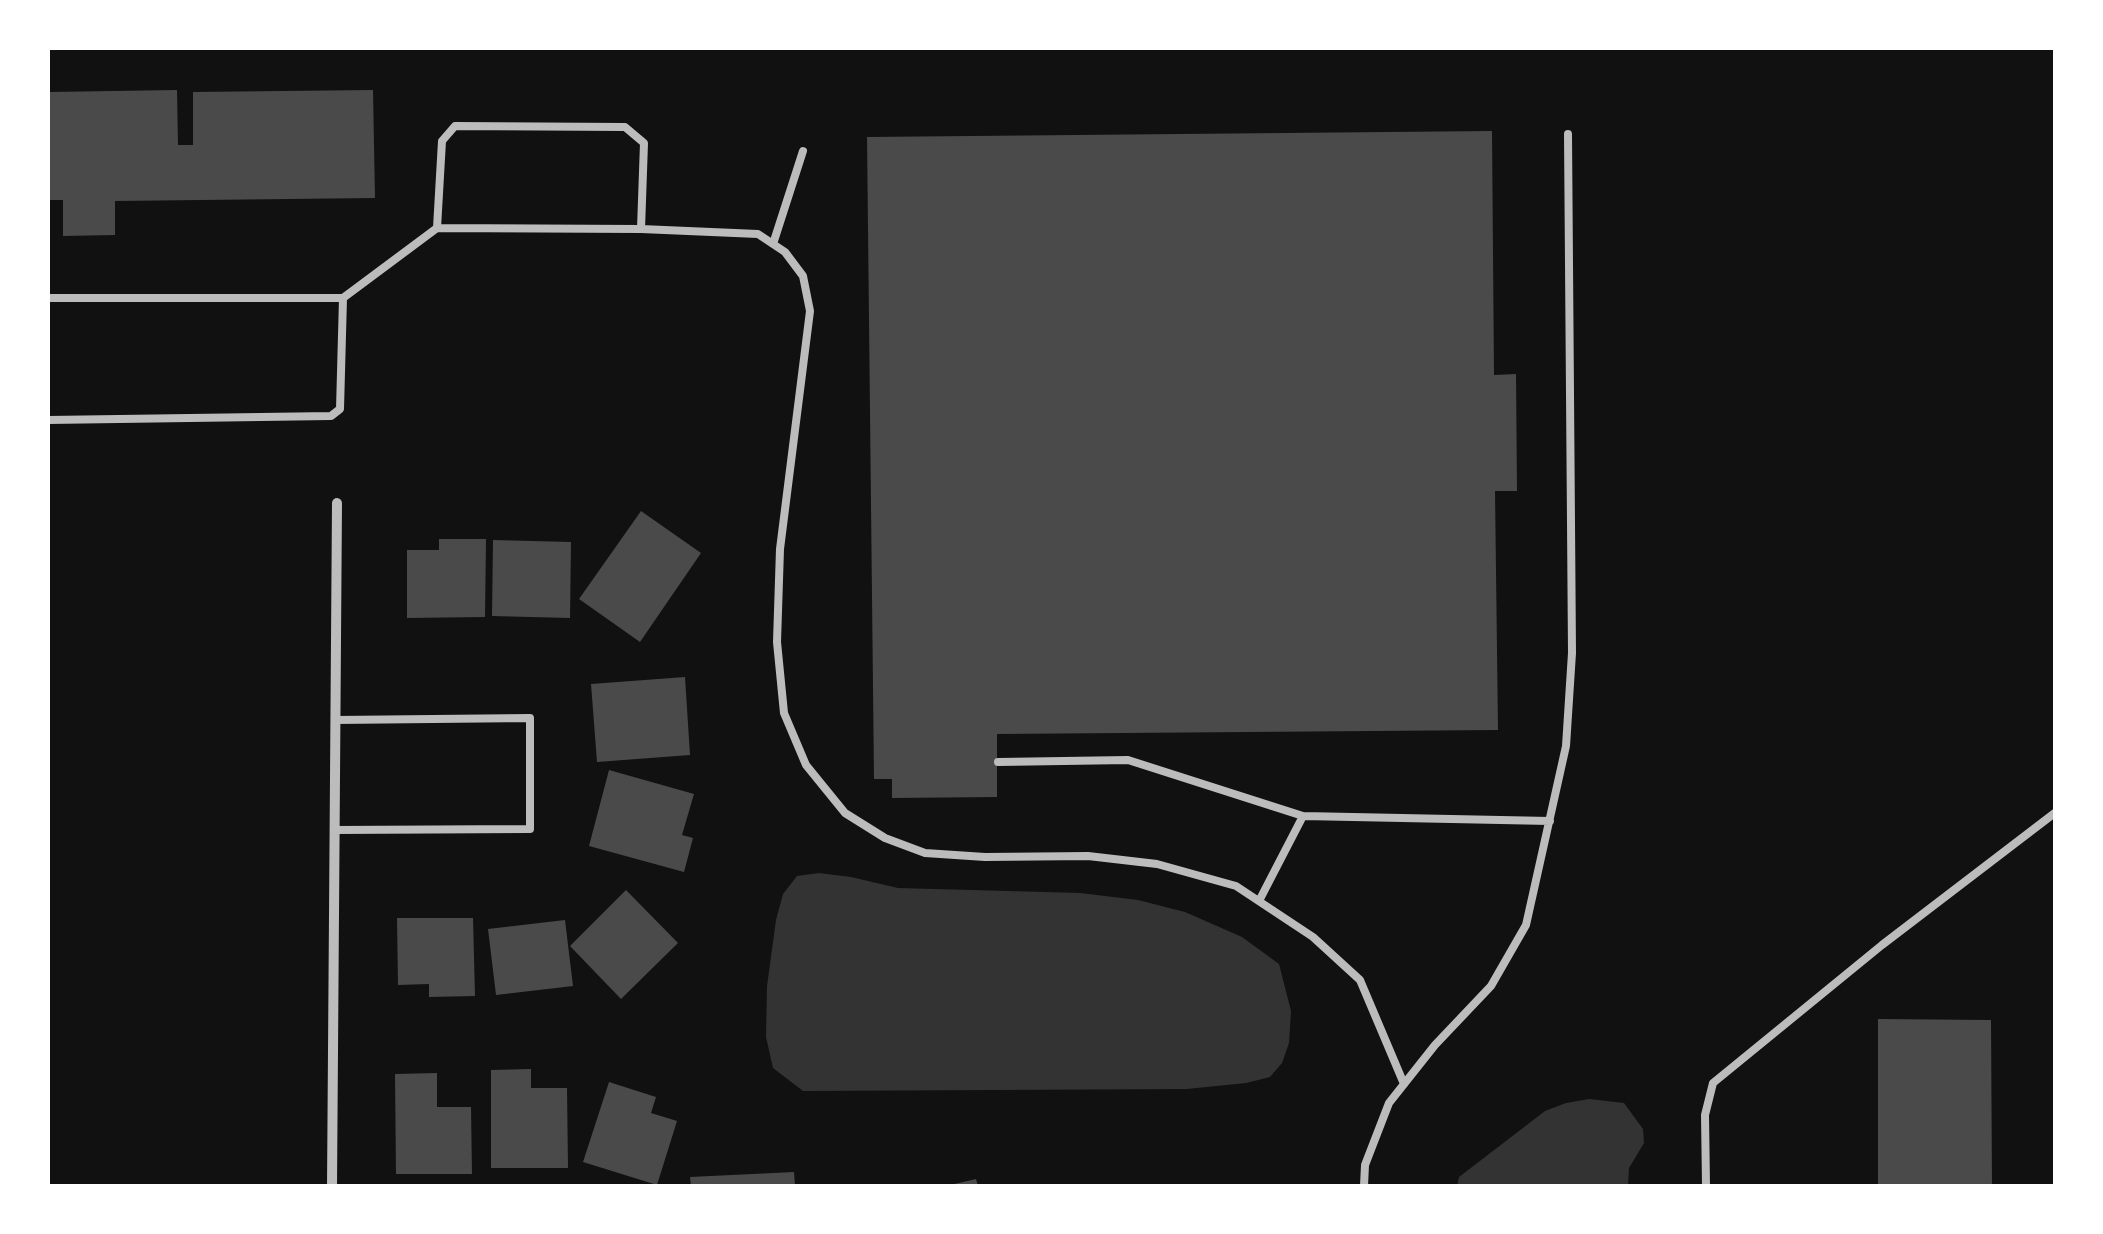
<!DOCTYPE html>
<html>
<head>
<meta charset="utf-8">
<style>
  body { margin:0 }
  #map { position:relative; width:2103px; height:1234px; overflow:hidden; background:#111; font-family:"PT Sans Narrow",sans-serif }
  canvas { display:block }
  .frame { position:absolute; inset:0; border:50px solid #fff; pointer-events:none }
</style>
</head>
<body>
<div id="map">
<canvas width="2103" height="1234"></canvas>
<div class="frame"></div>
</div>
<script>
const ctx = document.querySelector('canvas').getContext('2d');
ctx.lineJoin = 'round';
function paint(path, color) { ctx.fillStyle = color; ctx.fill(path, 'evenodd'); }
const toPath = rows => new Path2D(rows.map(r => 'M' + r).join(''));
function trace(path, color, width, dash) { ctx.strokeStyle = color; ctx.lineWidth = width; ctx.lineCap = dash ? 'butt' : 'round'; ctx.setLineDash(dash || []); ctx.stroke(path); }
paint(toPath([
  [819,873,851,877,898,888,1080,893,1138,900,1185,912,1242,937,1279,964,1291,1011,1289,1043,1282,1063,1270,1077,1246,1083,1187,1089,803,1091,773,1068,766,1037,767,986,776,920,783,894,797,876],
  [1589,1099,1624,1103,1643,1129,1644,1143,1629,1168,1628,1186,1457,1186,1459,1177,1545,1111,1566,1103]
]), '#333');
paint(toPath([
  [177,90,178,145,193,145,193,92,373,90,375,198,115,201,115,235,63,236,63,200,48,200,48,92],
  [1492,131,1494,375,1516,374,1517,491,1495,491,1498,730,997,734,997,797,892,798,892,779,874,779,867,137],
  [641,511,701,553,640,642,579,599],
  [439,539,486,539,485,617,407,618,407,550,439,550],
  [493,540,571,542,570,618,492,616],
  [685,677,690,755,597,762,591,684],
  [609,770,694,794,682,835,693,838,684,872,589,846],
  [626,890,678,943,621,999,570,946],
  [397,918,473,918,475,996,429,997,429,984,398,985],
  [565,920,573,986,496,995,488,929],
  [1878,1019,1991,1020,1992,1186,1878,1186],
  [531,1069,531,1088,567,1088,568,1168,491,1168,491,1070],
  [437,1073,437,1107,471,1107,472,1174,396,1174,395,1074],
  [609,1082,656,1097,651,1113,677,1121,657,1185,583,1162],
  [794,1172,795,1186,691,1186,690,1177],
  [976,1179,978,1186,950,1186,950,1185]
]), '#4a4a4a');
trace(toPath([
  [641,229,758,234,785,252,803,276,810,311,780,549,777,642,784,713,806,765,845,813,885,838,925,853,985,857,1088,856,1157,864,1236,886,1313,937,1360,980,1404,1084],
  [773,244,803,151],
  [48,298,343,298],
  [48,420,331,416,340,409,343,298,437,228,442,141,455,126,625,127,644,143,641,229,437,228],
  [998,762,1128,760,1303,816],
  [334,830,530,829,530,718,335,720],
  [1259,901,1303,816,1550,821],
  [1364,1186,1365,1165,1389,1103,1435,1045,1491,986,1526,925,1566,746,1572,653,1568,134],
  [1706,1186,1705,1115,1713,1083,1882,945,2056,812]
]), '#bcbcbc', 8);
trace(toPath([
  [332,1186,337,503]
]), '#bcbcbc', 10);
</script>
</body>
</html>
